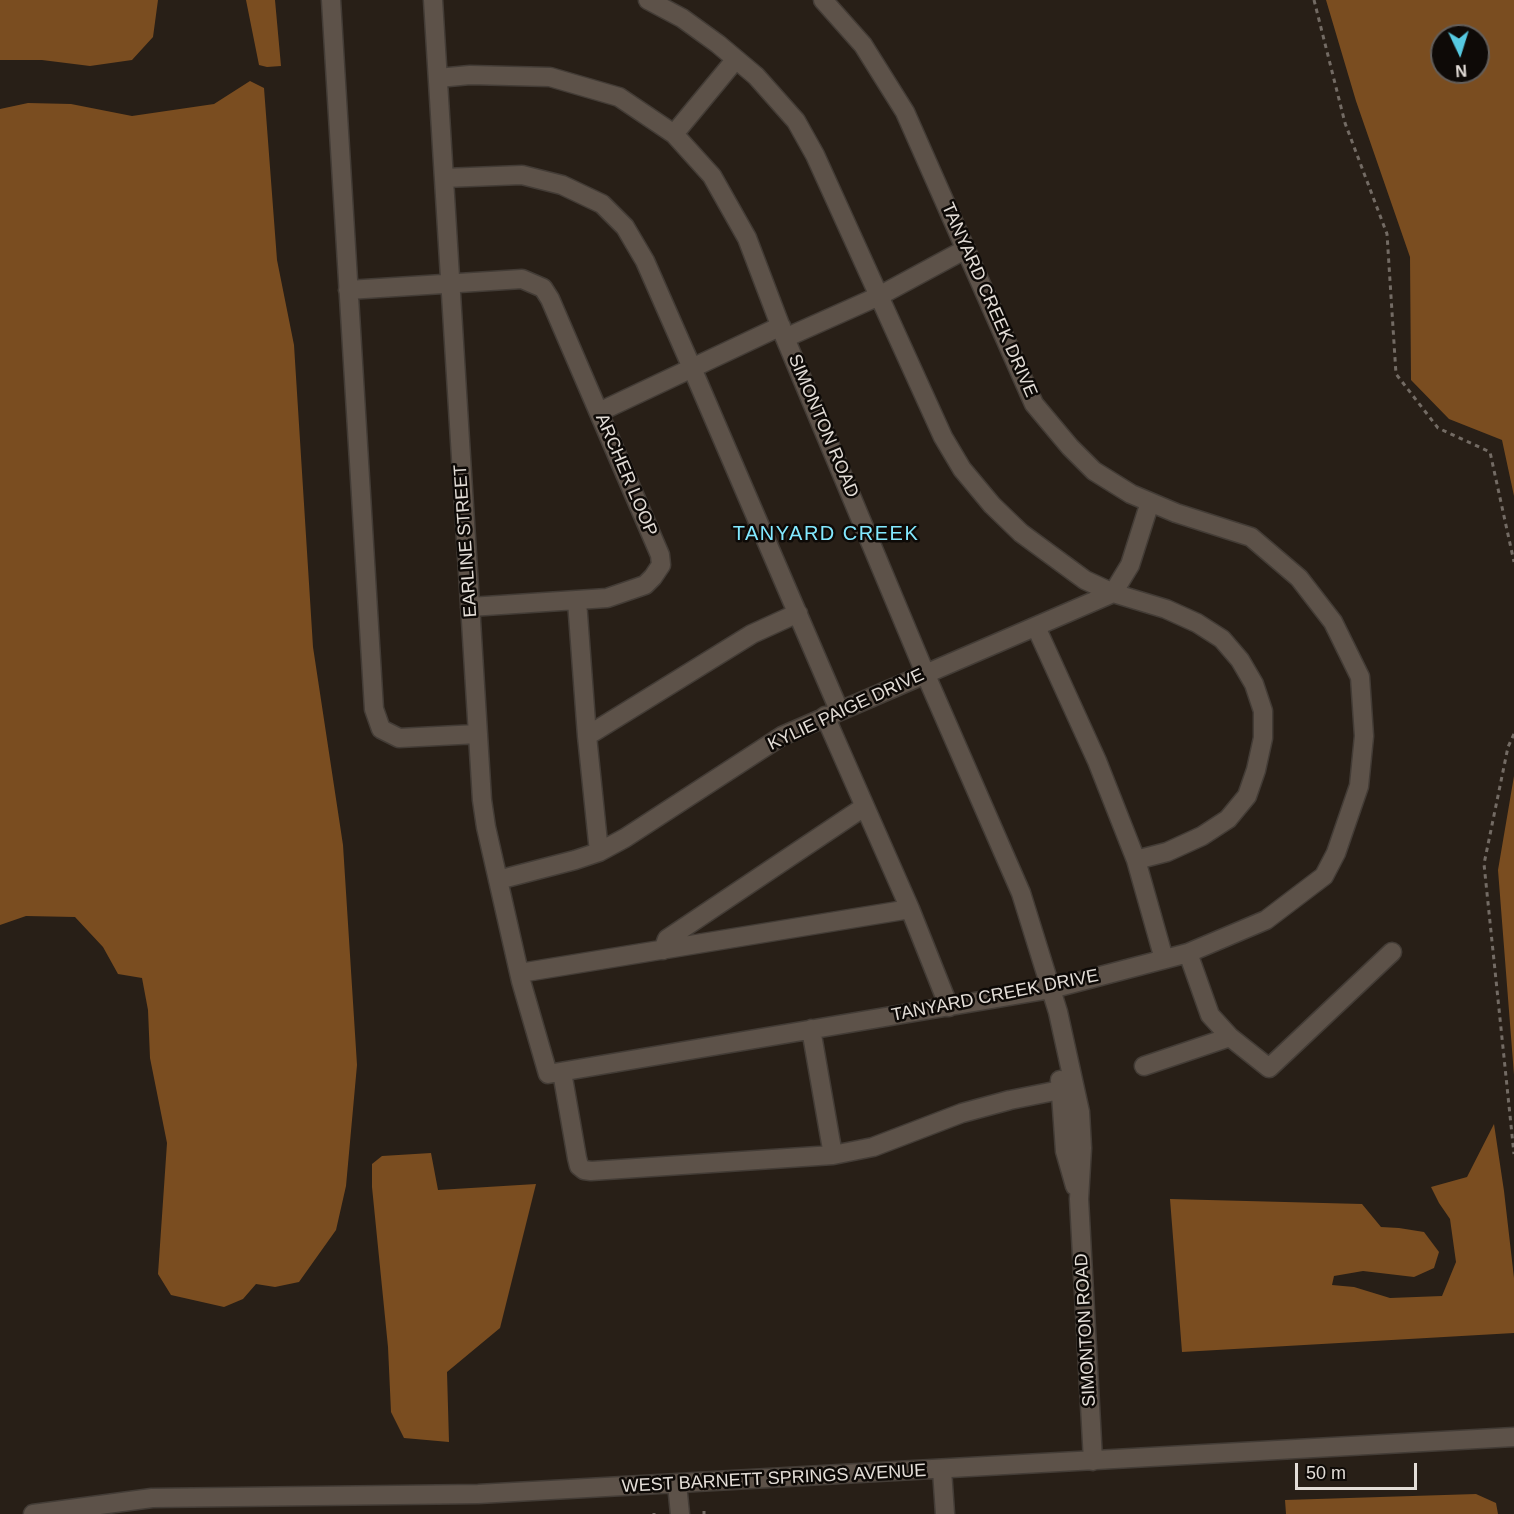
<!DOCTYPE html>
<html>
<head>
<meta charset="utf-8">
<style>
  body { margin:0 }
  #map { position:relative; width:1514px; height:1514px; overflow:hidden; background:#281f17; font-family:Arial,sans-serif }
  canvas { display:block }
  .north { position:absolute; left:1430px; top:24px; width:60px; height:60px; box-sizing:border-box; background:#0e0a07; border:2px solid #635e5a; border-radius:50%; rotate:176deg; font-size:16px; font-weight:700; line-height:24px; text-align:center; color:#e3ddd7 }
  .north::after { content:''; display:block; margin:auto; width:21px; height:27px; background:#56c9e0; clip-path:polygon(50% 0,100% 100%,50% 72%,0 100%) }
  .scale { position:absolute; left:1295px; top:1463px; width:122px; height:27px; box-sizing:border-box; border:3px solid #e3ddd7; border-top:0; padding-left:8px; font-size:18px; line-height:21px; white-space:nowrap; color:#e3ddd7; -webkit-text-stroke:4px #0e0a07; paint-order:stroke }
</style>
</head>
<body>
<div id="map">
<canvas width="1514" height="1514"></canvas>
<div class="north">N</div>
<div class="scale">50 m</div>
</div>
<script>
const ctx = document.querySelector('canvas').getContext('2d');
ctx.lineJoin = 'round';
function paint(path, color) { ctx.fillStyle = color; ctx.fill(path, 'evenodd'); }
const toPath = rows => new Path2D(rows.map(r => 'M' + r).join(''));
function trace(path, color, width, dash) { ctx.strokeStyle = color; ctx.lineWidth = width; ctx.lineCap = dash ? 'butt' : 'round'; ctx.setLineDash(dash || []); ctx.stroke(path); }
function drawText(font, color, halo, rows, align = 'center') {
  ctx.font = font + ' Arial,sans-serif'; ctx.lineWidth = 5; ctx.setLineDash([]); ctx.textBaseline = 'middle'; ctx.strokeStyle = halo; ctx.fillStyle = color; for (const [text, x, y, turn = 0] of rows) {
    ctx.save(); ctx.translate(x, y); ctx.rotate((+turn || 0) * Math.PI / 180); ctx.textAlign = isNaN(turn) ? turn : align; if (halo) ctx.strokeText(text, 0, 0); ctx.fillText(text, 0, 0); ctx.restore();
  }
}
paint(toPath([
  [0,0,158,0,153,37,132,60,90,66,42,60,0,60],
  [246,0,275,0,281,66,267,67,259,65],
  [1326,0,1514,0,1514,496,1502,440,1449,419,1411,380,1410,257,1356,101],
  [1442,36,1478,36,1478,72,1442,72],
  [250,81,264,88,277,260,294,345,313,647,343,845,357,1065,346,1186,336,1230,299,1282,275,1287,256,1284,243,1299,224,1307,171,1295,158,1274,167,1143,150,1058,148,1010,142,978,118,974,103,947,75,917,26,916,0,925,0,109,28,103,71,104,132,116,214,104],
  [1514,776,1514,1075,1498,870],
  [1494,1124,1504,1191,1514,1278,1514,1333,1182,1352,1170,1199,1362,1204,1381,1227,1399,1228,1424,1232,1439,1252,1434,1268,1414,1277,1363,1271,1334,1276,1332,1285,1354,1287,1390,1298,1442,1296,1456,1262,1450,1219,1439,1203,1431,1187,1467,1177],
  [431,1153,438,1190,536,1184,500,1328,447,1372,449,1442,404,1438,391,1412,388,1347,372,1187,372,1164,382,1156],
  [1476,1494,1496,1503,1498,1514,1286,1514,1285,1500]
]), '#7a4d20');
const minor = toPath([
  [331,0,374,709,381,729,399,738,478,734],
  [433,0,482,800,486,827,521,981,548,1074,1051,989,1188,953,1266,920,1324,876,1336,853,1359,786,1364,736,1360,677,1333,622,1299,578,1251,537,1176,513,1131,494,1094,471,1070,447,1034,404,905,112,863,45,823,0],
  [648,0,682,18,718,44,756,76,796,121,815,155,943,437,962,469,992,505,1021,533,1085,580,1113,593,1166,609,1197,623,1222,639,1240,660,1254,684,1263,711,1263,738,1256,770,1247,796,1228,819,1202,836,1167,852,1136,860],
  [438,78,470,75,550,77,619,97,674,134,712,176,747,238,785,338,925,673,1021,893,1058,1012,1080,1112,1082,1148,1079,1199,1093,1461],
  [674,134,736,59],
  [444,178,522,175,562,185,602,204,625,227,645,261,692,368,839,710],
  [348,290,522,279,543,288,550,299,660,555,661,565,653,577,645,585,607,598,470,607],
  [785,338,879,296,966,249],
  [599,412,781,326],
  [577,601,587,736,599,852],
  [1036,627,1097,761,1136,860,1164,959],
  [825,716,910,909,949,1007],
  [587,736,752,634,798,613],
  [498,880,575,860,599,852,625,838,782,736,1113,593,1130,565,1150,502],
  [663,950,667,939,864,807],
  [1188,953,1210,1015,1230,1037,1269,1068,1392,952],
  [520,973,910,909],
  [811,1029,833,1155],
  [1144,1066,1230,1037],
  [562,1072,577,1158,579,1166,584,1170,591,1171,833,1155,873,1147,962,1113,1010,1100,1060,1090],
  [1060,1080,1065,1151,1075,1186],
  [942,1470,945,1514],
  [677,1484,680,1514],
  [33,1514,152,1498,478,1494,1514,1437]
]);
trace(minor, '#433c36', 21);
trace(toPath([
  [1314,0,1345,123,1387,234,1396,374,1438,428,1490,452,1514,562],
  [1514,734,1508,747,1484,864,1514,1154],
  [704,1511,704,1514],
  [654,1513,654,1514]
]), '#736b64', 3, [4.5, 4.5]);
trace(minor, '#5d5249', 18);
drawText('18px', '#e3ddd7', '#0e0a07', [
  ["TANYARD CREEK DRIVE",989,300,66],
  ["SIMONTON ROAD",823,426,67],
  ["ARCHER LOOP",626,475,67],
  ["EARLINE STREET",466,541,-94],
  ["KYLIE PAIGE DRIVE",846,710,-25],
  ["TANYARD CREEK DRIVE",995,996,-11],
  ["SIMONTON ROAD",1086,1330,-93],
  ["WEST BARNETT SPRINGS AVENUE",774,1479,-3]
]);
ctx.letterSpacing = '1.5px';
drawText('20px', '#83e9ff', '#0e0a07', [
  ["TANYARD CREEK",826,534]
]);
ctx.letterSpacing = '0px';
</script>
</body>
</html>
